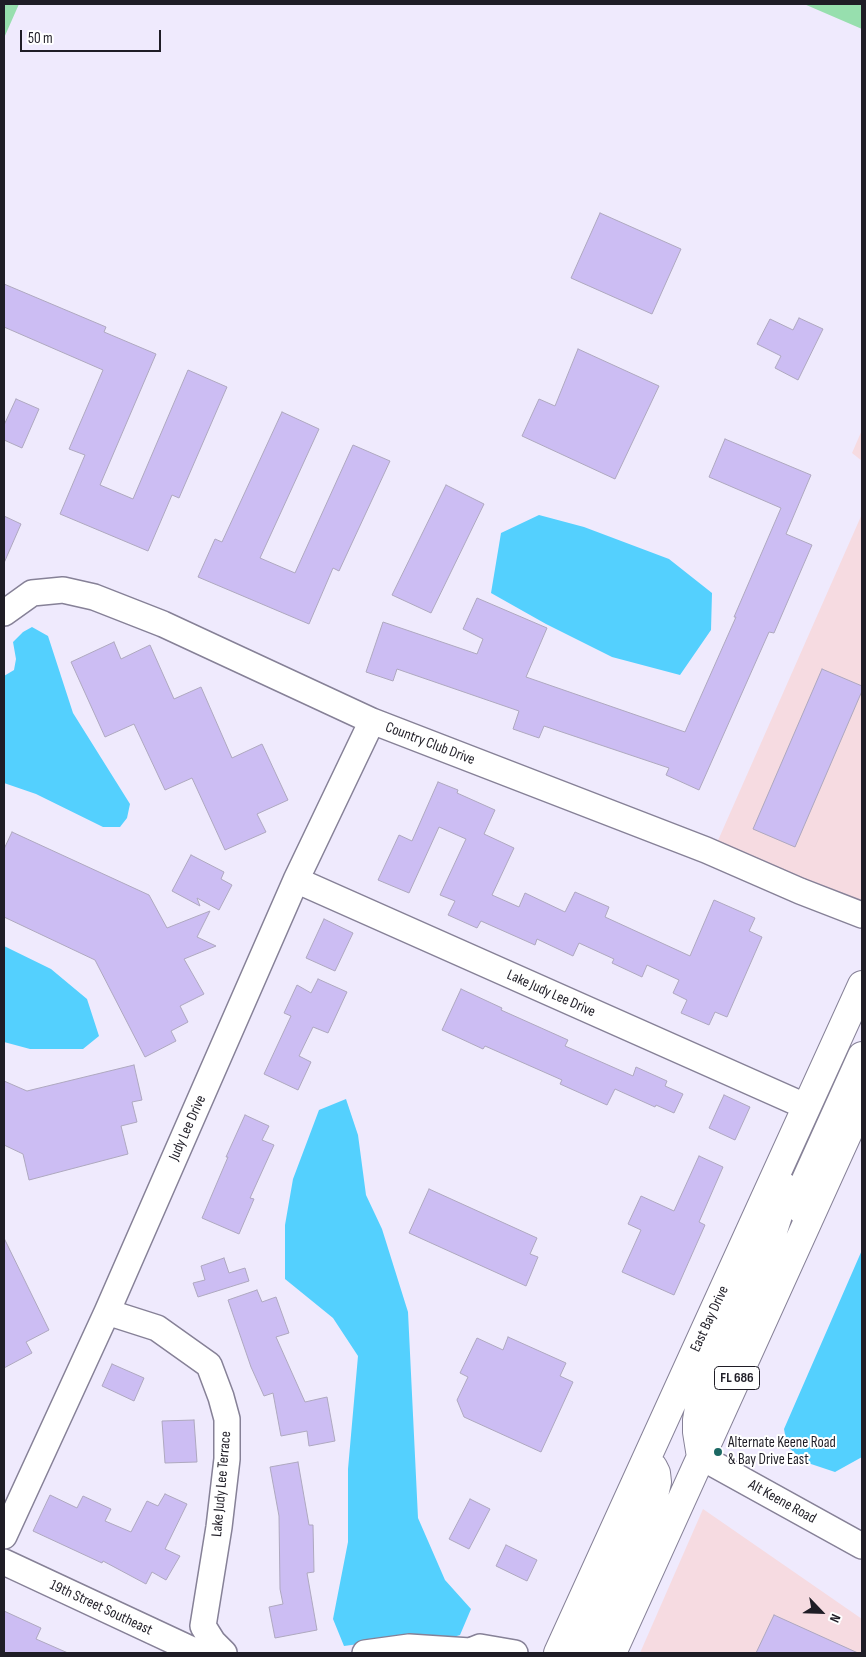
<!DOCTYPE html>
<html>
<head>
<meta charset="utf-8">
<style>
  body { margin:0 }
  #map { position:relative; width:866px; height:1657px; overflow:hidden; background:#efeafd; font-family:"Sofia Sans Condensed",sans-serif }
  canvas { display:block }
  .frame { position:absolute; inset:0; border:5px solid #1f1d26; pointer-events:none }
  .north { position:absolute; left:796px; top:1587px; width:50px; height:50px; -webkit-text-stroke:4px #fff; paint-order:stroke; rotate:114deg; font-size:14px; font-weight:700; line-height:20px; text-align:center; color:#1f1d26 }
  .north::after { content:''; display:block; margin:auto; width:18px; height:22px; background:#1f1d26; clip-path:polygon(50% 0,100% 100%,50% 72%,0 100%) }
  .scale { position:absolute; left:20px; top:30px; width:141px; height:22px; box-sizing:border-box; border:2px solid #1f1d26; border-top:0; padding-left:6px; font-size:15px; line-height:18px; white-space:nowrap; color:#1f1d26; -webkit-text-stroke:4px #fff; paint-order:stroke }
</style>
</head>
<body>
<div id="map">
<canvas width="866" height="1657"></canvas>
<div class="frame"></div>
<div class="north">N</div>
<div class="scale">50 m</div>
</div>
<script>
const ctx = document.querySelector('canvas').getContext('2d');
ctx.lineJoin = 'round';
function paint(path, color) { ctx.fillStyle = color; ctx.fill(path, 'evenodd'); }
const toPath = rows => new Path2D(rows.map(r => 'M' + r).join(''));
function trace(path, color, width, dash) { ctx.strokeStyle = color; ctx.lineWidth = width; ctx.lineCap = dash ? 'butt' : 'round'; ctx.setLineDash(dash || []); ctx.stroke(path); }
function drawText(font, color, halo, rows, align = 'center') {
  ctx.font = font + ' "Sofia Sans Condensed",sans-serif'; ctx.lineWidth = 4; ctx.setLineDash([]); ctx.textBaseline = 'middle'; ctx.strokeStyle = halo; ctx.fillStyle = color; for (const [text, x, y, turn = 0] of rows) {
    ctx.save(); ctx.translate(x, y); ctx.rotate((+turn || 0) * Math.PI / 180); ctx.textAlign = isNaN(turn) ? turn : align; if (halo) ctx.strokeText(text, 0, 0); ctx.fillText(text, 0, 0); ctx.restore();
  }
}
paint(toPath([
  [862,430,862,461,852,453],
  [862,514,862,905,716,845],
  [703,1509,862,1619,862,1653,640,1653]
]), '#f6dbe1');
paint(toPath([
  [4,4,19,4,4,38],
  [804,4,862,4,862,29]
]), '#97dfae');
paint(toPath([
  [539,515,584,527,669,559,712,593,711,630,680,675,612,657,546,624,491,593,501,533],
  [32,627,48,636,73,713,130,804,127,818,120,827,103,827,36,794,4,783,4,676,14,670,16,659,13,642,23,632],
  [4,946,51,969,87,999,99,1036,83,1049,30,1049,4,1042],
  [346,1099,358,1135,366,1195,382,1229,408,1312,418,1518,445,1580,471,1609,460,1635,444,1640,410,1637,344,1646,333,1619,348,1542,348,1469,358,1356,333,1318,285,1279,285,1225,293,1179,319,1110],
  [862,1250,862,1457,835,1472,805,1462,787,1446,784,1429]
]), '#54d0fe');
const building = toPath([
  [600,213,681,249,652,314,571,278,600,213],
  [4,284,106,327,104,332,156,354,100,485,133,499,188,370,227,387,179,498,172,495,148,551,60,514,85,455,69,449,103,370,4,327,4,284],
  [799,318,823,329,798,380,775,368,781,356,757,344,770,319,793,330,799,318],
  [578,349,659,386,615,479,522,436,539,399,555,406,578,349],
  [16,399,39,409,22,448,4,440,4,425,16,399],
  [282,412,319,429,260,558,295,573,353,445,390,461,339,571,333,568,309,624,198,577,215,539,222,542,282,412],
  [725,439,811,475,786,534,812,545,774,633,769,632,699,790,666,775,669,768,544,726,539,738,513,729,519,711,397,669,393,681,366,672,383,622,477,654,483,639,463,629,477,598,547,628,526,677,685,732,736,617,734,617,781,508,709,477,725,439],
  [446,485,484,504,431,613,392,595,446,485],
  [4,516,21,524,4,563,4,516],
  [114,642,121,659,150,645,174,699,201,687,232,758,262,744,288,800,257,814,266,832,225,850,192,778,165,790,134,724,105,737,71,662,114,642],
  [822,669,862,686,862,691,795,847,753,829,822,669],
  [438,782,458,790,457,793,495,810,484,834,514,848,492,895,519,907,525,893,565,912,575,892,609,907,605,917,690,956,714,900,755,918,749,931,762,937,727,1017,715,1012,709,1025,681,1013,687,1000,673,993,679,980,647,965,642,977,612,963,614,959,579,943,573,956,537,939,535,945,481,921,477,928,448,915,455,901,440,895,466,839,439,827,409,893,378,880,399,835,412,841,438,782],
  [12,832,149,895,167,928,210,911,197,937,216,946,184,959,204,994,180,1006,188,1022,171,1031,176,1041,145,1057,95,960,4,917,4,849,12,832],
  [191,855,224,872,221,879,232,885,219,910,197,898,200,906,172,891,191,855],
  [324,919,353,933,335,971,306,958,324,919],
  [318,979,347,992,328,1033,313,1027,299,1056,311,1062,298,1090,264,1074,291,1016,284,1013,297,985,311,993,318,979],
  [461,989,502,1008,501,1010,568,1040,565,1046,633,1076,636,1067,667,1081,665,1086,683,1094,674,1113,656,1105,655,1107,615,1089,607,1105,560,1084,562,1080,485,1046,483,1049,442,1030,461,989],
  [134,1065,142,1100,132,1102,137,1122,121,1126,128,1154,29,1180,23,1154,4,1145,4,1081,27,1091,134,1065],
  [724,1095,750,1107,735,1140,709,1128,724,1095],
  [245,1115,269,1126,262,1140,274,1145,250,1198,254,1199,239,1234,202,1218,228,1157,226,1157,245,1115],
  [699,1156,723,1167,699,1222,705,1225,674,1295,622,1272,641,1230,628,1224,641,1196,674,1211,699,1156],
  [429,1189,537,1238,530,1254,538,1257,526,1286,409,1233,429,1189],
  [4,1238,49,1330,26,1342,32,1353,4,1368,4,1238],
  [224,1258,229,1273,245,1268,249,1281,198,1297,193,1283,205,1280,201,1266,224,1258],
  [257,1290,262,1302,276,1297,289,1333,276,1337,305,1402,327,1397,335,1441,309,1446,307,1431,281,1436,273,1393,264,1396,251,1367,228,1300,257,1290],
  [508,1337,566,1363,560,1376,573,1382,541,1452,464,1417,457,1400,468,1377,460,1373,477,1338,503,1350,508,1337],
  [112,1364,144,1378,134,1401,102,1386,112,1364],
  [194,1420,197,1462,165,1463,162,1421,194,1420],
  [298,1462,309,1525,313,1525,314,1572,307,1573,317,1630,275,1638,269,1607,283,1604,280,1589,279,1516,270,1467,298,1462],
  [165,1494,187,1504,165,1549,180,1556,166,1580,152,1572,146,1584,103,1561,102,1563,33,1531,50,1495,77,1508,83,1496,111,1509,105,1521,131,1532,147,1501,158,1506,165,1494],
  [470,1499,490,1509,469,1549,449,1539,470,1499],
  [506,1545,537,1560,527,1581,496,1566,506,1545],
  [4,1611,41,1628,36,1639,68,1653,4,1653,4,1611],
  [774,1615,858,1653,756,1653,774,1615]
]);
paint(building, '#ccbdf3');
trace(building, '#aea8bf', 1);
const minor = toPath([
  [4,613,32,593,63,590,94,597,163,624,372,721,706,850,800,891,862,915],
  [296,880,807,1107],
  [107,1312,157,1328,209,1365,221,1397,227,1419,227,1459,219,1527,203,1626,213,1642,224,1653],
  [701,1457,862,1546],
  [4,1536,107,1312,296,880,372,721],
  [4,1562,199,1653],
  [365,1653,409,1647,470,1651,480,1647,515,1653]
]);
const major = toPath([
  [803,1211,802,1199,806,1180,862,1056],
  [701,1457,697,1432,697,1420,699,1408,761,1269,779,1212,784,1187],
  [558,1653,862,985],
  [584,1653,589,1639,648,1512,654,1495,657,1482,656,1473,653,1467,645,1462],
  [612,1653,862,1102]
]);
trace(minor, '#868197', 28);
trace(major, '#868197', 30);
trace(minor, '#fff', 25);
trace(major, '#fff', 28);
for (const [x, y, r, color] of [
  [718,1452,5,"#1c6863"]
]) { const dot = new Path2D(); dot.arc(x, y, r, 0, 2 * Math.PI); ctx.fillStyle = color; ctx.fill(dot); trace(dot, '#fff', 2); }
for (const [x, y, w] of [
  [737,1378,45]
]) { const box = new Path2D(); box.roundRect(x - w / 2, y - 11.5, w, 23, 4); ctx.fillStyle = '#fff'; ctx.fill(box); trace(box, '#1f1d26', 1); }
drawText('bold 14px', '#1f1d26', null, [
  ["FL 686",737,1378]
]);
drawText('15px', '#1f1d26', '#fff', [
  ["Country Club Drive",430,744,21],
  ["Lake Judy Lee Drive",551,994,24],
  ["Judy Lee Drive",188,1128,-66],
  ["East Bay Drive",710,1319,-65],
  ["Lake Judy Lee Terrace",222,1484,-85],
  ["Alt Keene Road",782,1502,29],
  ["19th Street Southeast",101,1608,25]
]);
drawText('15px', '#1f1d26', '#fff', [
  ["Alternate Keene Road",728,1443],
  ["& Bay Drive East",728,1460]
], 'left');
</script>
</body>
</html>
